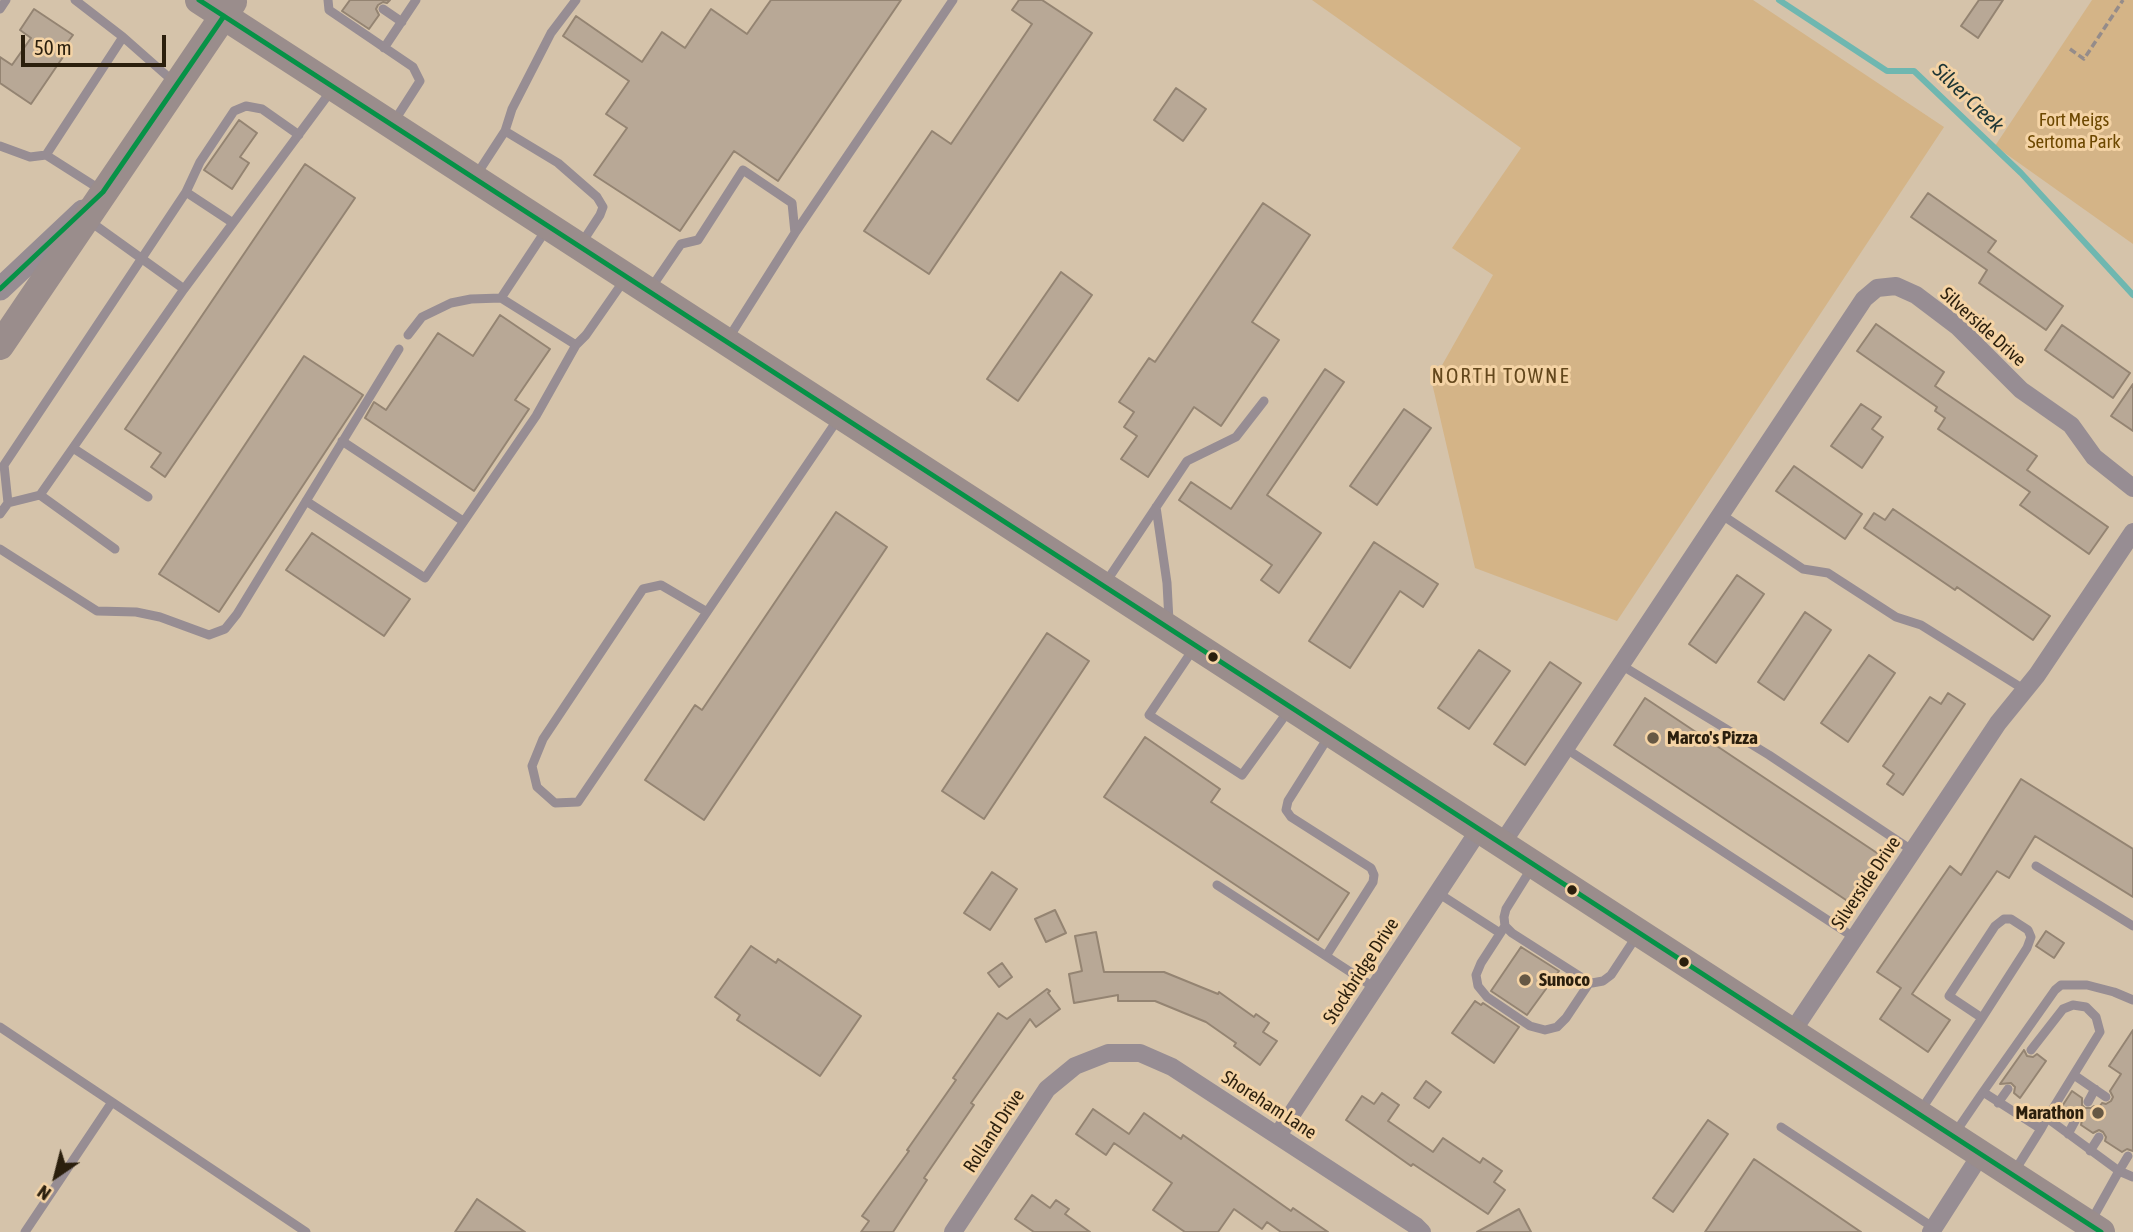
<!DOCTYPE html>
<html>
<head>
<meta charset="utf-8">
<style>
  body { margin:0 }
  #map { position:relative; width:2133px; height:1232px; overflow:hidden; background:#d5c3aa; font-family:"Asap Condensed",sans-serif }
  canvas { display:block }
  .north { position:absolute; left:21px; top:1141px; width:70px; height:70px; -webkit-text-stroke:5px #f4d3a5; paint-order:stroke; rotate:215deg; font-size:19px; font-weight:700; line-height:28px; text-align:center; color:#2b1f0d }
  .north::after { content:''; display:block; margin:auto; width:24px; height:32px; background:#2b1f0d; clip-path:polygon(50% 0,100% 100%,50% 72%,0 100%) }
  .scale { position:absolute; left:21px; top:35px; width:145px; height:32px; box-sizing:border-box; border:4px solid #2b1f0d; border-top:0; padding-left:9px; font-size:21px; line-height:24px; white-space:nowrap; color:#2b1f0d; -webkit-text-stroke:5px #f4d3a5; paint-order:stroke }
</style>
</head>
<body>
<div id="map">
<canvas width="2133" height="1232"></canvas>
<div class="north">N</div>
<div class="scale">50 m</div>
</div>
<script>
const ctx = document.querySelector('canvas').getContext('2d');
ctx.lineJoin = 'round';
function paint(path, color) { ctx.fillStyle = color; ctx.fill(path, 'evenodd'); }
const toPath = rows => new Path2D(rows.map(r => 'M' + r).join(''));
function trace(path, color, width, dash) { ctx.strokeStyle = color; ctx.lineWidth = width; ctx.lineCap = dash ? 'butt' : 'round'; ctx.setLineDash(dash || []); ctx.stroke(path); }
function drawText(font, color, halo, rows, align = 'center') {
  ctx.font = font + ' "Asap Condensed",sans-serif'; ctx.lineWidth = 6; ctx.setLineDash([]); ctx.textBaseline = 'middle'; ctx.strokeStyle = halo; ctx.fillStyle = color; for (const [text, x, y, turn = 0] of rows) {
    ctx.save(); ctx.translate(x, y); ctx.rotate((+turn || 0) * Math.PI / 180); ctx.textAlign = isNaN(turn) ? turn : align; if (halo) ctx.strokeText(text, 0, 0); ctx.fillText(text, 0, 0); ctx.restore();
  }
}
paint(toPath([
  [1312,0,1753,0,1944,127,1617,621,1475,568,1432,383,1493,275,1452,248,1521,148],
  [2092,0,2133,0,2133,244,1995,146]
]), '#d4b487');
trace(toPath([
  [1779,0,1887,71,1914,71,2021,173,2133,295]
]), '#6fb7b0', 6);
const building = toPath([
  [350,0,390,0,387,3,383,2,378,5,376,9,379,15,369,29,342,11,350,0],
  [771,0,901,0,778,181,734,151,680,231,594,175,627,128,606,114,629,81,563,36,576,16,642,62,662,32,685,48,711,9,747,34,771,0],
  [1019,0,1042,0,1092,33,929,274,864,231,932,131,951,144,1032,24,1012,10,1019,0],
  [1979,0,2003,0,1978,38,1961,26,1979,0],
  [34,9,73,35,59,54,63,57,31,104,0,83,0,57,12,65,31,38,20,30,34,9],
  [1176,88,1206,109,1183,141,1154,120,1176,88],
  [239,120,257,133,240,157,249,163,232,189,204,170,239,120],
  [305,164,355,198,165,477,151,467,161,453,125,429,305,164],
  [1928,193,1996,241,1988,252,2063,306,2046,330,1979,283,1987,270,1911,217,1928,193],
  [1263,203,1310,235,1252,322,1279,340,1221,426,1194,407,1148,477,1121,459,1137,436,1124,427,1134,412,1119,402,1149,358,1155,362,1263,203],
  [1061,272,1092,295,1018,401,987,379,1061,272],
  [500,315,550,349,515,400,529,409,474,491,365,418,374,402,386,410,438,333,473,356,500,315],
  [1876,324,1944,372,1935,386,2037,456,2027,470,2108,527,2089,554,2020,505,2030,492,1938,429,1945,418,1935,411,1937,407,1857,351,1876,324],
  [2062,325,2130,373,2113,398,2045,350,2062,325],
  [304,356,363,395,219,612,159,574,304,356],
  [1325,369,1344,382,1267,495,1321,533,1279,593,1261,580,1272,565,1179,500,1191,482,1231,509,1325,369],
  [2133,384,2133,431,2111,416,2133,384],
  [1861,404,1881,417,1872,429,1883,437,1862,468,1831,446,1861,404],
  [1404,409,1431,428,1377,505,1350,486,1404,409],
  [1794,466,1862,514,1845,539,1776,491,1794,466],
  [1893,509,2050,616,2033,640,1957,587,1955,590,1864,528,1874,513,1885,520,1893,509],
  [836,512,887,547,704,820,645,780,695,705,702,710,836,512],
  [312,533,410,599,384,636,286,570,312,533],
  [1374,542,1438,584,1423,607,1400,591,1350,668,1309,641,1374,542],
  [1737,575,1764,594,1716,663,1689,644,1737,575],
  [1805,612,1831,630,1784,700,1758,682,1805,612],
  [1047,633,1089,661,984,819,942,791,1047,633],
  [1479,650,1510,671,1469,729,1438,708,1479,650],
  [1869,655,1895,673,1848,742,1821,723,1869,655],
  [1550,662,1581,683,1525,765,1494,744,1550,662],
  [1948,693,1965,704,1903,795,1887,784,1894,774,1883,766,1930,697,1941,704,1948,693],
  [1645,698,1880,855,1849,902,1614,745,1645,698],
  [1145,737,1220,789,1211,802,1349,893,1318,940,1104,797,1145,737],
  [2021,779,2133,849,2133,897,2035,836,2009,878,1997,871,1912,994,1950,1020,1928,1052,1880,1019,1901,988,1877,972,1950,866,1961,875,2021,779],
  [992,872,1017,889,990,930,964,913,992,872],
  [1055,910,1066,933,1046,942,1035,919,1055,910],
  [2046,931,2064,943,2054,958,2036,946,2046,931],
  [1096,932,1104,972,1164,972,1218,994,1219,992,1254,1017,1256,1014,1269,1023,1263,1032,1277,1041,1260,1065,1234,1046,1236,1043,1206,1022,1155,1001,1118,1001,1118,995,1074,1003,1069,974,1082,971,1075,936,1096,932],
  [751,946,776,963,778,959,861,1016,820,1076,737,1020,740,1015,715,997,751,946],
  [1521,947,1559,971,1527,1015,1491,991,1521,947],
  [1002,963,1012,977,999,987,988,973,1002,963],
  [1047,989,1050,991,1048,993,1060,1009,1036,1027,1030,1019,971,1103,974,1105,924,1178,927,1180,893,1232,861,1232,869,1221,862,1216,909,1151,907,1150,956,1080,953,1078,998,1013,1007,1019,1047,989],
  [1475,1001,1481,1005,1483,1003,1519,1027,1494,1063,1452,1033,1475,1001],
  [2133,1030,2133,1151,2127,1149,2122,1152,2105,1141,2106,1137,2103,1132,2099,1130,2093,1133,2081,1125,2082,1120,2079,1115,2074,1114,2069,1118,2059,1111,2072,1091,2082,1098,2082,1105,2085,1108,2091,1108,2094,1106,2098,1109,2102,1103,2106,1104,2111,1101,2113,1097,2110,1091,2121,1074,2109,1066,2133,1030],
  [2024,1050,2027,1056,2033,1057,2037,1054,2046,1061,2020,1098,2014,1093,2015,1087,2011,1083,2000,1084,2024,1050],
  [1426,1081,1441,1092,1429,1108,1414,1098,1426,1081],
  [1382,1093,1399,1105,1388,1121,1433,1152,1443,1138,1480,1163,1483,1158,1502,1171,1494,1182,1505,1190,1488,1214,1413,1164,1411,1166,1346,1120,1362,1096,1374,1104,1382,1093],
  [1093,1109,1129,1134,1144,1113,1181,1139,1183,1135,1291,1211,1293,1208,1328,1232,1281,1232,1267,1222,1262,1229,1234,1209,1218,1232,1185,1232,1153,1210,1172,1183,1114,1143,1106,1155,1076,1134,1093,1109],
  [1708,1120,1728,1134,1673,1212,1653,1198,1708,1120],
  [1754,1159,1861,1232,1705,1232,1754,1159],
  [1032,1195,1050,1208,1056,1200,1069,1209,1065,1214,1090,1232,1034,1232,1015,1219,1032,1195],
  [477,1199,525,1232,455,1232,477,1199],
  [1519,1209,1531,1232,1477,1232,1519,1209]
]);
paint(building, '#b8a896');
trace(building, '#948472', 2);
trace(toPath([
  [2070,49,2084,59,2123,0]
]), '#958c8a', 3.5, [7, 3.5]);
trace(toPath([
  [328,0,329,10,413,67,420,81,393,123],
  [0,9,6,0],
  [383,9,402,22],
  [123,37,174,82],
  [384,48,416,0],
  [505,131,558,163,597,197,603,207,600,215,581,244],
  [0,146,30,157,46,155,101,190],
  [46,155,123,37,75,0],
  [477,174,505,131,512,109,551,33,576,0],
  [186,192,200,162,234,111,246,106,262,109,299,135],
  [88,220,184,289],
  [233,223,186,192,4,465,8,503,40,495,184,289,331,91],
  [546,230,501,298,576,345,586,335,625,279],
  [651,288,681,244,698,240,743,170,792,203,795,233],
  [408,335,422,317,451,303,471,299,501,298],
  [728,339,795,233,953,0],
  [342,441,463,521],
  [73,448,148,497],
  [40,495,115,549],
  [306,501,425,578,536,416,576,345],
  [1156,507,1167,583,1169,621],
  [0,514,8,503],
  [1722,515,1803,569,1828,573,1896,617,1921,625,2025,690],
  [0,549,97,611,136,612,160,617,209,635,225,629,237,614,399,349],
  [1106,582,1187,461,1236,437,1264,401],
  [707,612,661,585,643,589,543,739,532,766,537,787,555,803,578,802,751,547,838,419],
  [1194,648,1149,715,1242,775,1289,710],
  [1621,665,1769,755,1913,851],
  [1565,748,1855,938],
  [2036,866,2133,926],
  [1531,869,1506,909,1504,917,1505,926,1512,933,1584,979,1592,983,1603,981,1611,975,1638,934],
  [1217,885,1375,988],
  [1438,893,1500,933],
  [1505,926,1481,963,1476,975,1478,986,1487,997,1530,1026,1545,1030,1557,1027,1566,1018,1590,982],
  [1326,956,1373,882,1374,875,1371,868,1291,817,1286,810,1288,801,1329,736],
  [0,1027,306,1232],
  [2031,1050,2063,1009,2073,1005,2086,1007,2096,1017,2100,1032,2047,1118,2119,1171,2090,1223],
  [2074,1075,2106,1097],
  [1983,1092,2055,990,2061,985,2087,985,2114,992,2133,1000],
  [2088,1102,2095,1089],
  [1998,1103,2008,1089],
  [1921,1110,1982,1018,2027,948,2031,937,2028,930,2011,919,2004,919,1995,926,1949,996,1982,1018],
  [1781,1127,1934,1228],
  [1955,1133,1983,1092,2041,1129,2047,1118],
  [2068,1134,2075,1121],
  [2090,1151,2099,1137],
  [2128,1156,2119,1171,2133,1177],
  [2014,1172,2041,1129],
  [25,1232,112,1102]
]), '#978d93', 9);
trace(toPath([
  [1501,845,1864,299,1877,288,1896,286,1916,295,1957,326,2021,390,2071,425,2094,457,2133,488],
  [1792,1032,1998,723,2037,675,2133,532],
  [1278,1135,1479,830],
  [953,1232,1047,1089,1075,1066,1108,1053,1140,1053,1172,1067,1416,1226,1422,1232],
  [1931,1232,1981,1154]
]), '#978d93', 18);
trace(toPath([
  [0,289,83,211]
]), '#978d93', 23);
trace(toPath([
  [199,0,2101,1232],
  [0,346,233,2]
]), '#9a8d8c', 28);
trace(toPath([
  [199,0,2101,1232],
  [0,289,103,192,224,16]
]), '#069247', 5);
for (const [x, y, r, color] of [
  [1213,657,6,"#2b1f0d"],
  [1653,738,7,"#665844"],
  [1572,890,6,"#2b1f0d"],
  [1684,962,6,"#2b1f0d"],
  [1525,980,7,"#665844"],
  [2098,1113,7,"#665844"]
]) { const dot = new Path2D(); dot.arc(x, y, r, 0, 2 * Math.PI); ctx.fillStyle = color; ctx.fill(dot); trace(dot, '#f4d3a5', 2.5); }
drawText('19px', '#6d4800', '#f4d3a5', [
  ["Fort Meigs",2074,120],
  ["Sertoma Park",2074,142]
]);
drawText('19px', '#2b1f0d', '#f4d3a5', [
  ["Silverside Drive",1983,327,42],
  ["Silverside Drive",1866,883,-56],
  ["Stockbridge Drive",1361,971,-57],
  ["Shoreham Lane",1269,1105,33],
  ["Rolland Drive",994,1131,-57]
]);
drawText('bold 19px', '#2b1f0d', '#f4d3a5', [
  ["Marco's Pizza",1667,738],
  ["Sunoco",1539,980],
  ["Marathon",2084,1113,"right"]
], 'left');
drawText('italic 21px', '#1c3535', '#f4d3a5', [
  ["Silver Creek",1968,98,44]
]);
ctx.letterSpacing = '2px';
drawText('21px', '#63471c', '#f4d3a5', [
  ["NORTH TOWNE",1501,376]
]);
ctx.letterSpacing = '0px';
</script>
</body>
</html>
